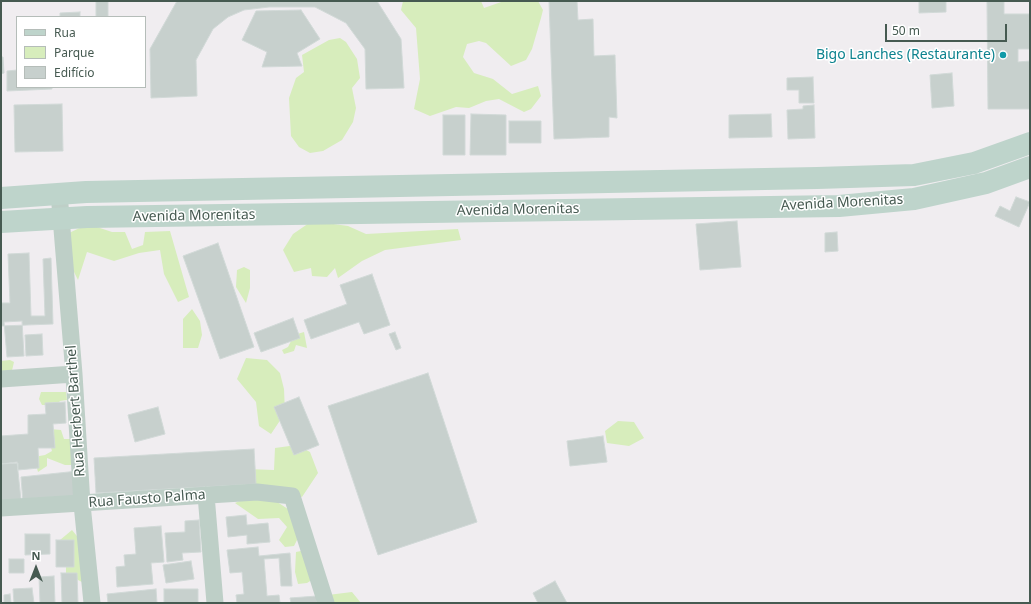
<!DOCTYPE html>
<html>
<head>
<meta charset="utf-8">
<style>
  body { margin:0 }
  #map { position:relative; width:1031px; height:604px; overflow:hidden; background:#f0edf0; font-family:"Noto Sans",sans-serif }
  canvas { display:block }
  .frame { position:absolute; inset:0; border:2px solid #465a51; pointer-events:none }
  .legend { position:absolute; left:16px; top:16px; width:130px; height:72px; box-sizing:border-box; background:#fff; border:1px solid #b5bdb9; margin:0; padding:5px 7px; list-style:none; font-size:12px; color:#465a51 }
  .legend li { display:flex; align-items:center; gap:8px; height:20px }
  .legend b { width:20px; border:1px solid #b5bdb9 }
  .north { position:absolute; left:16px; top:548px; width:40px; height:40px; -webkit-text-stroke:3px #fff; paint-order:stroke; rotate:0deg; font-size:11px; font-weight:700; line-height:16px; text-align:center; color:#465a51 }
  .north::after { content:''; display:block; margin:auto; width:14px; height:18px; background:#465a51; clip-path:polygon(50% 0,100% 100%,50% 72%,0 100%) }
  .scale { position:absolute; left:885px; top:24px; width:122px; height:18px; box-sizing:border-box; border:2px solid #465a51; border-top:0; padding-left:5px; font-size:12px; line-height:14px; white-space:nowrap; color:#465a51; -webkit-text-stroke:3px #fff; paint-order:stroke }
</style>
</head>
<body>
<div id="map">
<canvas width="1031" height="604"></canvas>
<div class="frame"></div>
<ul class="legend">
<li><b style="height:5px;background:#bed4cb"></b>Rua</li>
<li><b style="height:11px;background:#d7edbc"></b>Parque</li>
<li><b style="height:11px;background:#c7d0cd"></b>Edifício</li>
</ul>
<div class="north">N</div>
<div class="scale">50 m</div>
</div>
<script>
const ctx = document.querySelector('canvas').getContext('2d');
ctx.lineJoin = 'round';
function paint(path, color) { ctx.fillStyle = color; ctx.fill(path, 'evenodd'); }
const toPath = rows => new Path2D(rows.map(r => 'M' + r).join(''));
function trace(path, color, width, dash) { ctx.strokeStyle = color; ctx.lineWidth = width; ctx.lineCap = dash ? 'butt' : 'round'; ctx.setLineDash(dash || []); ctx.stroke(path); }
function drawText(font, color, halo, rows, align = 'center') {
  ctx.font = font + ' "Noto Sans",sans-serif'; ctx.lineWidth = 3; ctx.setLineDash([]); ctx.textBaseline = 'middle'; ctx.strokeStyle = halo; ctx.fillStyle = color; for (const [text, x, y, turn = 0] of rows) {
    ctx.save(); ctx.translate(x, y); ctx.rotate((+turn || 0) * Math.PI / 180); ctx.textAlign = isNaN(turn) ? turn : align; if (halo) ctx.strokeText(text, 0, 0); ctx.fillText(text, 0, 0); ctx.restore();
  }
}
paint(toPath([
  [403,1,481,1,484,8,504,1,538,1,543,10,541,18,532,49,526,60,511,66,486,43,479,41,467,44,463,57,474,73,493,79,512,94,538,86,541,96,531,109,524,112,499,99,486,101,469,108,456,107,430,116,414,109,420,79,416,28,401,10],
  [340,38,346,42,357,59,360,78,352,88,356,108,353,122,342,140,323,151,310,153,299,147,291,136,289,98,296,78,304,72,302,55,329,40],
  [312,221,348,226,366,234,458,229,461,240,385,250,362,261,338,278,335,268,327,277,312,276,311,268,294,272,283,250,293,234],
  [88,224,112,232,125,232,132,249,143,245,145,232,170,231,189,297,178,302,164,274,160,250,139,253,114,261,87,252,78,280,65,254,69,233],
  [244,267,250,270,250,288,246,303,236,287,237,270],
  [192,309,200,321,202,335,198,348,183,348,183,319],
  [304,332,307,348,296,345,294,351,284,354,282,350,288,347,294,335],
  [246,358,267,360,280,373,284,389,285,413,271,434,259,426,256,402,237,379],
  [10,360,14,362,11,375,1,375,1,361],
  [41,392,66,392,67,400,60,401,57,405,42,405,39,399],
  [618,421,634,422,644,438,629,446,607,443,605,431],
  [50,429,61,430,64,439,73,439,76,465,65,465,47,458,47,466,38,472,34,457,45,455,52,451,49,441],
  [297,445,310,452,318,473,302,497,283,491,228,484,247,469,274,470,275,448],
  [253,495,271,498,291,511,301,532,294,546,285,547,279,540,287,527,279,518,258,519,235,503],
  [72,530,85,546,82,582,66,574,66,558,60,540],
  [306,550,315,578,307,583,298,584,295,572,296,552],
  [352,592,361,603,330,603,328,595]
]), '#d7edbc');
const building = toPath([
  [96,1,108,1,108,17,96,17,96,1],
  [177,1,377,1,401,39,404,88,366,89,365,49,346,23,315,7,269,7,244,10,228,17,213,29,196,60,197,96,151,98,150,49,177,1],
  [549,1,577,1,578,20,593,19,594,56,615,55,617,118,609,117,609,137,554,139,549,1],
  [919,1,946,1,946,12,919,13,919,1],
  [987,1,1004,1,1004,14,1030,14,1030,49,1018,49,1018,62,1030,61,1030,109,988,109,987,1],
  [301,10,320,39,297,53,302,66,262,67,267,52,242,40,256,11,301,10],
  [80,12,80,17,60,17,60,13,80,12],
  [1,57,3,57,4,73,1,74,1,57],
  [17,70,17,87,52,87,52,89,7,91,7,71,17,70],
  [952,73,954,106,932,108,930,75,952,73],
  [813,77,814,103,799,103,799,90,787,90,787,78,813,77],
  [62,104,63,151,15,152,14,105,62,104],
  [814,105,815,138,788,139,787,110,803,109,803,106,814,105],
  [471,114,506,115,506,155,470,155,471,114],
  [771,114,772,137,729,138,729,115,771,114],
  [443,115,465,115,465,155,443,155,443,115],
  [509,121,541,121,541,143,509,143,509,121],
  [1016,197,1030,202,1019,227,995,216,1000,206,1010,211,1016,197],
  [737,221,741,267,700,270,696,224,737,221],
  [837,232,838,251,825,252,825,233,837,232],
  [218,243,254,347,220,359,183,256,218,243],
  [29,253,31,316,45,316,43,259,51,258,53,324,1,326,1,303,10,303,8,254,29,253],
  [372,274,390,325,364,334,359,322,311,339,304,320,347,304,340,285,372,274],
  [293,318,300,338,261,352,254,333,293,318],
  [22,321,24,356,7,357,4,322,22,321],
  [395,332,401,348,396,350,389,334,395,332],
  [42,334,43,355,26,356,25,335,42,334],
  [428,373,477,522,378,555,328,406,428,373],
  [299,397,319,445,294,455,274,407,299,397],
  [65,402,66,423,53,424,55,448,38,448,39,468,18,470,18,463,1,464,1,436,28,434,28,415,46,414,45,403,65,402],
  [158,407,165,434,135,442,128,415,158,407],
  [603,436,607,462,570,466,567,441,603,436],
  [254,449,256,484,96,493,94,458,254,449],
  [17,462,21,500,1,502,1,464,17,462],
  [78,471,81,497,23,503,21,477,78,471],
  [246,515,247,525,268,523,270,542,247,544,247,535,228,537,226,517,246,515],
  [199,520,201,552,182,553,183,560,167,562,165,533,185,532,185,521,199,520],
  [161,526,164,562,151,563,153,584,117,587,116,567,125,566,124,555,136,554,134,528,161,526],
  [25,534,50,534,50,554,25,555,25,534],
  [56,540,74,540,74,567,56,567,56,540],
  [258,547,259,556,290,553,292,586,281,586,279,558,264,559,267,596,279,595,280,603,237,603,236,595,244,594,242,572,230,573,227,550,258,547],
  [9,559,24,559,24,573,9,573,9,559],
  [191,561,194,579,166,583,163,565,191,561],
  [61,573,77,573,78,603,62,603,61,573],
  [54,576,55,603,40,603,39,577,54,576],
  [555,581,567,603,538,603,533,593,555,581],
  [32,588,34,603,14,603,13,589,32,588],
  [156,589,157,603,108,603,107,594,156,589],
  [164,589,198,589,198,603,164,603,164,589],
  [10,594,11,603,4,603,4,595,10,594],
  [317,596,317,603,291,603,290,598,317,596]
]);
paint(building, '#c7d0cd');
trace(building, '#d1d9d7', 1);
trace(toPath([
  [59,193,74,374,82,504,92,603],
  [1,379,74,374],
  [206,495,215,603],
  [1,508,257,492,292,496,326,603]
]), '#becfc7', 17);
trace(toPath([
  [1,198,86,192,817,178,914,175,974,163,1030,143],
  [1,222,87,217,839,206,914,199,986,183,1030,167]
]), '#bed4cb', 22);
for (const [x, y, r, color] of [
  [1003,55,4,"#0f9aa8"]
]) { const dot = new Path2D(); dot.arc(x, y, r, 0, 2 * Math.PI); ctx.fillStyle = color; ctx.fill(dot); trace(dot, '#fff', 1.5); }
drawText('14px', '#0d838f', '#fff', [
  ["Bigo Lanches (Restaurante)",995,55]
], 'right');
drawText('14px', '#465a51', '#fff', [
  ["Avenida Morenitas",842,203,-3],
  ["Avenida Morenitas",518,210,-1],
  ["Avenida Morenitas",194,216,-1],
  ["Rua Herbert Barthel",76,411,-94],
  ["Rua Fausto Palma",147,499,-4]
]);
</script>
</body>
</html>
